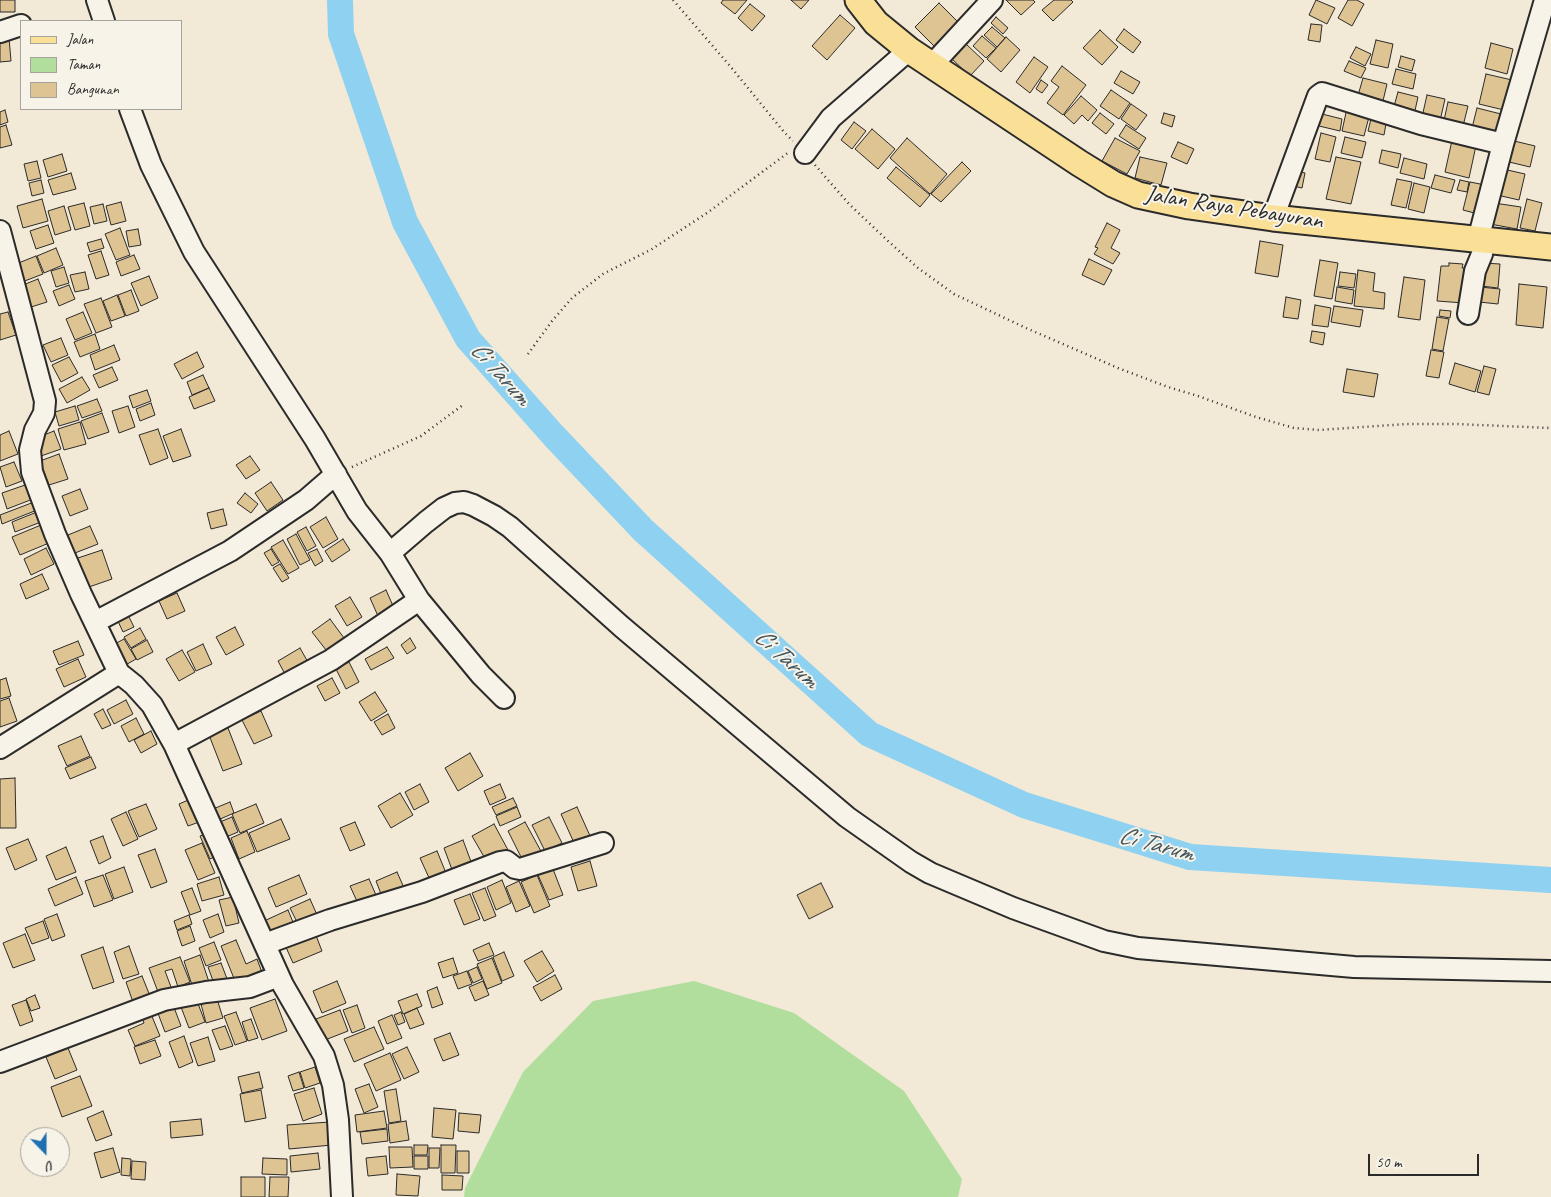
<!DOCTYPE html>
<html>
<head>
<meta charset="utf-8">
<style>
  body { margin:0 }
  #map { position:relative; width:1551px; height:1197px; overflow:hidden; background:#f2e9d7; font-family:Caveat,sans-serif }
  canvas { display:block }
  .legend { position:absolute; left:20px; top:20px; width:162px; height:90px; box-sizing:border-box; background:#f7f3e8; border:1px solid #a5a39c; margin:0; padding:6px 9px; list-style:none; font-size:15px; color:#2b2b2b }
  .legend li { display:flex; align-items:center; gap:10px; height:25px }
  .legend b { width:25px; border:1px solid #a5a39c }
  .north { position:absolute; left:20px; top:1127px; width:50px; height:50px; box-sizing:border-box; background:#f7f3e8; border:1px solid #a5a39c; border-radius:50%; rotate:158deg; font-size:14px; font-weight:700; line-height:20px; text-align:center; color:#2b2b2b }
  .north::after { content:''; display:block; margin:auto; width:18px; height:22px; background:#1f6fb2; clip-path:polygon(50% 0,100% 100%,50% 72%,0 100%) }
  .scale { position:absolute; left:1368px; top:1154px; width:111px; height:22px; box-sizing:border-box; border:2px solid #2b2b2b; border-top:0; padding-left:6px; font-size:15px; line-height:18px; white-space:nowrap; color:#2b2b2b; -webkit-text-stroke:4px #f7f3e8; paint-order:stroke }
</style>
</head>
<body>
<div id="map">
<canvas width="1551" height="1197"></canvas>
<ul class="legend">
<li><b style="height:6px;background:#fadf96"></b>Jalan</li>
<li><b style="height:14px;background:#b1de9d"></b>Taman</li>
<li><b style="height:14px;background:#dec393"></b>Bangunan</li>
</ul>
<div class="north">U</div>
<div class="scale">50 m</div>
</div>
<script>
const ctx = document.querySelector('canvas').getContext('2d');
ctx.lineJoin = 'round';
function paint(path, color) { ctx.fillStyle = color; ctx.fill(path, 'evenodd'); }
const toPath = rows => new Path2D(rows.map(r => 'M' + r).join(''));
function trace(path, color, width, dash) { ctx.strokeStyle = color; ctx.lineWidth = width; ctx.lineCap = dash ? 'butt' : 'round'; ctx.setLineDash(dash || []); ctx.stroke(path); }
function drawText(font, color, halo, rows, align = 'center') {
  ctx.font = font + ' Caveat,sans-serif'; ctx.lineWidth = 4; ctx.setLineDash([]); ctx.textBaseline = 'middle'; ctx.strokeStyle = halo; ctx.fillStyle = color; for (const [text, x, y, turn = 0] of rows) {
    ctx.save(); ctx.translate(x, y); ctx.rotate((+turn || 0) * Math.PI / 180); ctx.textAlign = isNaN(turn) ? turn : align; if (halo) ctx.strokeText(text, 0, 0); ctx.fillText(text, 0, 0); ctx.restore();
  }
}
paint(toPath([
  [694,981,794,1013,904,1091,962,1179,958,1197,464,1197,465,1188,523,1072,593,1001]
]), '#b1de9d');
trace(toPath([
  [340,0,341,34,405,222,468,339,553,435,643,530,869,734,1024,805,1190,857,1551,880]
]), '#8ed1f0', 26);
const building = toPath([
  [0,0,15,0,15,12,0,12,0,0],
  [723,0,747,0,735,14,721,3,723,0],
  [791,0,809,0,801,9,791,0],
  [1006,0,1033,0,1035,2,1021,15,1006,0],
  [1054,0,1071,0,1073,2,1053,21,1042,10,1054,0],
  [1316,0,1335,8,1327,24,1309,15,1316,0],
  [1348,0,1357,0,1364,4,1352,26,1338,18,1348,0],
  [939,3,961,25,937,49,915,27,939,3],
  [750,4,765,16,752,31,738,18,750,4],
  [840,15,855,28,827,60,812,46,840,15],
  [996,17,1008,28,1003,34,991,23,996,17],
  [1311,24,1322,25,1320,42,1308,40,1311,24],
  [992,27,1005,38,997,47,984,35,992,27],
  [1124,29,1141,42,1133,53,1116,40,1124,29],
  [1100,30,1118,47,1102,65,1083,48,1100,30],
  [982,36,996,48,986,58,973,46,982,36],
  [1006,37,1020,50,1001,72,987,59,1006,37],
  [9,38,11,61,0,62,0,39,9,38],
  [1376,40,1393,44,1388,68,1370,64,1376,40],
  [1491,43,1513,49,1507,74,1485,68,1491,43],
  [966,44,984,61,970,76,952,59,966,44],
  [1356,47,1371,54,1365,66,1350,58,1356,47],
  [1401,56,1415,60,1412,71,1398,67,1401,56],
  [1034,57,1048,67,1030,93,1016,82,1034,57],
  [1349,61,1366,68,1361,78,1344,71,1349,61],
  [1062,66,1086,85,1063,115,1047,103,1059,87,1051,81,1062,66],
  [1396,69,1416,74,1413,89,1392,84,1396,69],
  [1121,71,1140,82,1133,94,1114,83,1121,71],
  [1486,74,1512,80,1504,110,1479,104,1486,74],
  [1363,78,1387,84,1382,105,1357,99,1363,78],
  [1041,80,1048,85,1042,93,1036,89,1041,80],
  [1111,90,1130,103,1119,119,1100,106,1111,90],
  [1398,92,1418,97,1414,115,1393,110,1398,92],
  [1427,95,1445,99,1440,121,1422,117,1427,95],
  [1081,96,1097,110,1088,121,1082,115,1074,124,1064,115,1081,96],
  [1448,102,1468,106,1462,130,1443,125,1448,102],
  [1131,104,1147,115,1136,130,1121,119,1131,104],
  [1347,108,1370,113,1364,136,1342,131,1347,108],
  [1477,108,1501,114,1495,138,1471,132,1477,108],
  [5,110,8,122,0,125,0,112,5,110],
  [1100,113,1114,124,1106,134,1092,123,1100,113],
  [1164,113,1175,116,1172,127,1161,123,1164,113],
  [1322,114,1342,119,1340,131,1319,126,1322,114],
  [1372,115,1387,118,1384,135,1368,131,1372,115],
  [854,122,866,131,852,149,841,140,854,122],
  [6,125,12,145,0,148,0,127,6,125],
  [1126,125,1146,138,1139,149,1119,136,1126,125],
  [872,129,895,149,878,169,855,149,872,129],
  [1321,133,1336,137,1330,162,1315,159,1321,133],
  [1453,136,1477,141,1469,178,1445,172,1453,136],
  [1345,137,1366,142,1362,158,1341,153,1345,137],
  [907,138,947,174,930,194,890,158,907,138],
  [1115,138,1140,151,1127,174,1102,161,1115,138],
  [1510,140,1535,146,1530,167,1505,161,1510,140],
  [1178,142,1194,149,1187,164,1171,157,1178,142],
  [1382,150,1401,154,1398,168,1379,163,1382,150],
  [62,154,67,171,48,177,43,160,62,154],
  [1140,157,1167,163,1161,185,1135,178,1140,157],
  [1336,157,1361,162,1351,204,1326,199,1336,157],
  [1404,158,1427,164,1424,179,1400,173,1404,158],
  [37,161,41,178,28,181,24,164,37,161],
  [962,162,971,171,941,202,931,194,962,162],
  [896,167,930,195,920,207,887,178,896,167],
  [1503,169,1525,174,1519,200,1497,195,1503,169],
  [1293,170,1305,173,1302,188,1289,185,1293,170],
  [71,173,76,189,53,195,48,180,71,173],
  [1435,175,1455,180,1451,193,1431,188,1435,175],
  [1397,179,1412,182,1406,208,1391,205,1397,179],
  [41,180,44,193,32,196,29,183,41,180],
  [1460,180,1469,182,1467,192,1457,190,1460,180],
  [1470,182,1485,185,1478,214,1463,210,1470,182],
  [1414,183,1430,187,1424,213,1408,209,1414,183],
  [42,199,48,221,23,228,17,206,42,199],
  [1527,199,1542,203,1535,231,1520,228,1527,199],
  [121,202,126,221,111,225,106,206,121,202],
  [84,203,90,226,75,230,68,207,84,203],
  [1494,203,1521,207,1517,229,1490,224,1494,203],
  [103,204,107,221,94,224,90,207,103,204],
  [64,206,71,230,55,235,48,211,64,206],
  [1107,223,1120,230,1111,248,1120,253,1113,264,1094,254,1098,248,1095,247,1107,223],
  [48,225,54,243,36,249,30,231,48,225],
  [120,228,130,255,116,260,105,234,120,228],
  [138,229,141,245,129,247,126,231,138,229],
  [101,239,104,248,90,252,87,243,101,239],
  [1260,241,1283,245,1278,277,1255,273,1260,241],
  [56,248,63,265,44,273,37,256,56,248],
  [101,251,109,275,96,279,88,255,101,251],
  [134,255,140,269,121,276,116,262,134,255],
  [36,256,43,274,22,282,16,264,36,256],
  [1089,259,1112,270,1104,285,1082,275,1089,259],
  [1320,260,1338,263,1332,299,1314,296,1320,260],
  [1449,263,1463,264,1462,268,1468,268,1464,303,1437,301,1441,266,1449,266,1449,263],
  [1483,263,1500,264,1498,288,1481,286,1483,263],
  [64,267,69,283,56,287,51,271,64,267],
  [1358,270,1375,273,1373,291,1385,293,1384,309,1354,306,1358,270],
  [85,272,89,289,75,292,70,275,85,272],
  [1340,272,1356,274,1354,288,1338,286,1340,272],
  [149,276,158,298,141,306,131,283,149,276],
  [1404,277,1425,280,1420,320,1398,317,1404,277],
  [38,279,47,302,31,307,23,285,38,279],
  [1519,284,1547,287,1543,328,1516,325,1519,284],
  [69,285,75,299,59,306,53,291,69,285],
  [1337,287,1354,290,1352,304,1335,301,1337,287],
  [1480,287,1500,289,1498,304,1479,302,1480,287],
  [131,290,139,311,126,316,118,295,131,290],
  [117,295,125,316,111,321,103,301,117,295],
  [1286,297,1301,300,1298,319,1283,317,1286,297],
  [101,298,112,327,96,333,84,304,101,298],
  [1315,305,1331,308,1328,327,1312,325,1315,305],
  [1334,306,1363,310,1360,327,1331,322,1334,306],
  [1440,310,1451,311,1450,318,1439,316,1440,310],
  [8,312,16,335,0,340,0,314,8,312],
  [83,312,92,333,75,340,66,319,83,312],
  [1437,317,1449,319,1443,351,1432,349,1437,317],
  [1312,331,1325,333,1323,345,1310,342,1312,331],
  [95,334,100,349,80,357,74,342,95,334],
  [61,338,68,355,51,362,43,345,61,338],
  [114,345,120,360,95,370,90,355,114,345],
  [1431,350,1444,352,1439,378,1426,376,1431,350],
  [197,352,204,367,182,379,174,364,197,352],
  [69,357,78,373,61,382,52,365,69,357],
  [1455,363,1481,371,1475,392,1449,384,1455,363],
  [1484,366,1496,369,1489,395,1477,392,1484,366],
  [112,367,118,380,99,388,93,375,112,367],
  [1347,369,1378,374,1374,397,1343,392,1347,369],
  [203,375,209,388,192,395,187,382,203,375],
  [82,377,90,390,67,403,59,389,82,377],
  [209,388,215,401,194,409,189,397,209,388],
  [147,390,151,401,133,408,129,396,147,390],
  [97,399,102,411,82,418,77,406,97,399],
  [151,403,155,415,140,421,136,409,151,403],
  [75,406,79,420,59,426,55,412,75,406],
  [128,406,135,427,119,433,112,411,128,406],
  [102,413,109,432,88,439,81,421,102,413],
  [80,422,86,444,64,450,58,429,80,422],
  [158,429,168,458,150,465,139,435,158,429],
  [181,429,191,456,173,462,163,436,181,429],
  [9,431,18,454,0,461,0,435,9,431],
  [54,431,61,449,41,456,34,439,54,431],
  [59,454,68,479,49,485,40,461,59,454],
  [250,456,260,470,246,479,236,465,250,456],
  [14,462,22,481,6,487,0,467,14,462],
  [271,482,283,500,267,511,255,493,271,482],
  [28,484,33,499,7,509,2,493,28,484],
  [80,489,88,509,70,516,62,496,80,489],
  [245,493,258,504,251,513,237,503,245,493],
  [34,502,37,510,2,524,0,515,34,502],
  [223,509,227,525,211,529,207,513,223,509],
  [37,512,41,522,15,532,12,522,37,512],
  [326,517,338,539,323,548,310,527,326,517],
  [41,525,49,543,20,555,12,537,41,525],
  [90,526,98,544,75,553,68,535,90,526],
  [306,527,316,546,307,551,297,532,306,527],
  [296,534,310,560,300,565,287,539,296,534],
  [343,539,350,550,332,562,325,551,343,539],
  [283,540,299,568,288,574,271,547,283,540],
  [46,548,54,564,31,575,24,559,46,548],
  [271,549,279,562,272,566,264,553,271,549],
  [317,549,323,561,315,566,308,553,317,549],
  [102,550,112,579,86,588,75,559,102,550],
  [280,564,289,578,282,582,273,568,280,564],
  [42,574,49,589,26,599,20,584,42,574],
  [386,590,394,608,378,616,370,598,386,590],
  [177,593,185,611,167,619,159,601,177,593],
  [350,597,362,617,347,626,335,606,350,597],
  [127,613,134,627,123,632,117,619,127,613],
  [330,619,344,638,326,650,312,632,330,619],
  [235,627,244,645,226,655,216,637,235,627],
  [140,628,146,639,131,648,124,637,140,628],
  [410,638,416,648,407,654,401,645,410,638],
  [124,639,136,659,122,667,111,646,124,639],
  [147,640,153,652,137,660,131,649,147,640],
  [78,641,84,655,59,665,53,651,78,641],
  [203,644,212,664,196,671,187,652,203,644],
  [387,647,394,658,371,670,365,659,387,647],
  [300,648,309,664,286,676,278,661,300,648],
  [182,650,195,672,179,681,166,659,182,650],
  [78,659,86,677,64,687,56,669,78,659],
  [349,662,359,682,346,689,336,669,349,662],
  [6,678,11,696,0,699,0,680,6,678],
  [332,678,340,693,325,701,317,686,332,678],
  [375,692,387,711,371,721,359,702,375,692],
  [9,698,17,721,0,727,0,701,9,698],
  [126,700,133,714,114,724,107,710,126,700],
  [103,709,111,725,102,729,94,714,103,709],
  [261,711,272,736,254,744,242,720,261,711],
  [388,714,395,728,382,735,374,722,388,714],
  [136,718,144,734,129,742,121,726,136,718],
  [228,728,242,764,223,771,209,735,228,728],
  [151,731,157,744,141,753,134,740,151,731],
  [81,736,90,756,67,766,58,746,81,736],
  [470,753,483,776,458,791,445,768,470,753],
  [91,757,96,768,70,779,65,768,91,757],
  [15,778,16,828,0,828,0,779,15,778],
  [420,784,429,802,414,810,405,792,420,784],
  [500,784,506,798,490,805,484,791,500,784],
  [400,793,413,815,391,828,378,806,400,793],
  [193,798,202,821,188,826,179,804,193,798],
  [513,798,517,806,496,815,492,807,513,798],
  [230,802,234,813,218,820,213,809,230,802],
  [146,804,157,829,139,837,128,811,146,804],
  [256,804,264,823,240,833,232,814,256,804],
  [517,807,521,817,500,826,496,816,517,807],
  [577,807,591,838,575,845,561,814,577,807],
  [126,812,138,839,123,846,111,819,126,812],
  [232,817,238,832,226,837,220,822,232,817],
  [549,817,562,843,545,851,532,825,549,817],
  [281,819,290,839,257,852,249,833,281,819],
  [355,822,365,845,350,851,340,828,355,822],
  [525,822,542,853,524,863,508,831,525,822],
  [494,824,508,850,487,862,472,836,494,824],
  [247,831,255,852,239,859,231,838,247,831],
  [211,832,221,854,210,859,200,836,211,832],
  [103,836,111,858,99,864,90,841,103,836],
  [28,839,37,860,15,870,6,848,28,839],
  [463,840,473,867,454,875,444,848,463,840],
  [202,843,215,873,198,880,185,850,202,843],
  [66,847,76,872,56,880,46,856,66,847],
  [155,849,167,882,151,888,138,855,155,849],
  [437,851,446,873,430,880,420,858,437,851],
  [590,861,597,886,578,891,571,867,590,861],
  [124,867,133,892,114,899,105,874,124,867],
  [553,869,563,895,549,900,538,875,553,869],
  [397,872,405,890,383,899,376,881,397,872],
  [103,875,113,900,94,907,85,881,103,875],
  [299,875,307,894,276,907,268,888,299,875],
  [537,875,550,906,534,913,521,882,537,875],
  [76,877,83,894,55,906,48,889,76,877],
  [219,877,224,895,202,901,197,884,219,877],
  [369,879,379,902,361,910,350,886,369,879],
  [502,880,511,903,496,910,487,887,502,880],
  [519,881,530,906,516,912,506,887,519,881],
  [821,883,833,907,809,919,797,895,821,883],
  [192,888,201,911,190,915,181,892,192,888],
  [485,888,496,916,484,921,472,893,485,888],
  [470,894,480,919,464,925,454,900,470,894],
  [233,897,239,923,226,926,219,900,233,897],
  [310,899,318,917,299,926,290,908,310,899],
  [288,910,295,927,271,938,264,921,288,910],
  [57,914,65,936,52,941,44,919,57,914],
  [218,914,224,932,210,938,203,920,218,914],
  [189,915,192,924,177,930,174,921,189,915],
  [43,921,49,938,32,944,25,928,43,921],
  [190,926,195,941,182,946,177,931,190,926],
  [315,933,322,951,293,963,285,945,315,933],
  [25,934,35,960,13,968,3,943,25,934],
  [236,940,246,964,257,959,263,975,237,986,221,946,236,940],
  [214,942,221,960,206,966,199,948,214,942],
  [489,943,494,955,478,961,473,950,489,943],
  [129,946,139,974,123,979,114,952,129,946],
  [103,947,114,982,93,989,81,955,103,947],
  [542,951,554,971,537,982,524,961,542,951],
  [504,952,514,976,502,981,493,957,504,952],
  [200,955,210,985,194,991,184,961,200,955],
  [180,957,190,982,178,987,172,969,165,971,171,987,158,992,149,968,180,957],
  [453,958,458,973,443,978,438,963,453,958],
  [492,958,502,983,487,989,477,964,492,958],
  [221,963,229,984,216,989,208,967,221,963],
  [477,967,482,979,473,983,468,971,477,967],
  [467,971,472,984,458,989,453,976,467,971],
  [555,975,562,989,541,1001,533,987,555,975],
  [142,976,152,1001,135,1008,126,982,142,976],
  [337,981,346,1003,322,1013,313,991,337,981],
  [483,981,489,995,475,1001,469,987,483,981],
  [437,987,443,1004,432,1008,427,991,437,987],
  [417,994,422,1006,403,1014,398,1001,417,994],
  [35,995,40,1008,31,1011,26,999,35,995],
  [217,999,223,1018,206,1023,201,1004,217,999],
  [275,999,287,1031,262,1040,250,1008,275,999],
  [26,1000,33,1021,20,1026,12,1005,26,1000],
  [197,1001,205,1022,189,1028,181,1007,197,1001],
  [172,1002,181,1026,165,1032,156,1008,172,1002],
  [357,1005,365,1028,352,1033,343,1010,357,1005],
  [417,1008,424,1024,410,1029,404,1014,417,1008],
  [149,1009,160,1036,135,1046,128,1030,144,1023,140,1012,149,1009],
  [340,1010,348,1031,325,1040,316,1019,340,1010],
  [236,1012,247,1041,235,1045,224,1016,236,1012],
  [401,1012,405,1022,398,1025,394,1015,401,1012],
  [392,1015,402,1038,387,1044,378,1021,392,1015],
  [251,1019,258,1038,248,1041,242,1022,251,1019],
  [225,1026,233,1046,220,1050,212,1030,225,1026],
  [374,1027,384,1049,354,1062,344,1039,374,1027],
  [450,1033,459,1055,443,1061,434,1039,450,1033],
  [184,1036,193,1062,179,1068,169,1042,184,1036],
  [208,1037,215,1061,198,1066,190,1043,208,1037],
  [155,1040,161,1056,140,1064,134,1047,155,1040],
  [407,1047,419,1072,404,1079,392,1054,407,1047],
  [68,1048,77,1070,55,1079,46,1057,68,1048],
  [390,1053,401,1080,376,1091,364,1064,390,1053],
  [315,1067,320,1083,305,1088,300,1072,315,1067],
  [259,1072,263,1088,242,1093,238,1077,259,1072],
  [299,1072,304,1088,293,1091,288,1076,299,1072],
  [80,1076,92,1106,62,1117,51,1087,80,1076],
  [369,1084,378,1107,364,1113,355,1089,369,1084],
  [314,1088,322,1114,303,1121,294,1094,314,1088],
  [396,1089,401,1121,389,1123,384,1091,396,1089],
  [261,1090,266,1118,245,1122,240,1094,261,1090],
  [434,1108,456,1110,453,1139,432,1137,434,1108],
  [103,1111,112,1135,96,1141,87,1118,103,1111],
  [384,1111,387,1128,357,1132,355,1115,384,1111],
  [459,1113,481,1115,479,1133,458,1131,459,1113],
  [201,1119,203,1135,171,1138,170,1122,201,1119],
  [406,1121,409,1140,390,1143,388,1124,406,1121],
  [330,1122,332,1145,289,1149,287,1125,330,1122],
  [387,1129,388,1141,362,1144,360,1132,387,1129],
  [414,1145,428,1145,427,1155,414,1155,414,1145],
  [441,1145,456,1145,455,1173,441,1173,441,1145],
  [389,1147,412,1147,413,1167,390,1168,389,1147],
  [113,1148,120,1172,101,1178,94,1153,113,1148],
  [429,1148,440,1148,439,1168,429,1168,429,1148],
  [457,1151,469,1151,469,1173,457,1173,457,1151],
  [318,1153,320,1169,291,1172,290,1156,318,1153],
  [386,1156,388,1174,368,1176,366,1158,386,1156],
  [414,1156,428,1156,428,1169,414,1169,414,1156],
  [122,1158,131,1159,130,1176,121,1175,122,1158],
  [263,1158,287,1159,287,1175,262,1174,263,1158],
  [132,1161,146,1162,145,1180,131,1179,132,1161],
  [397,1174,420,1176,418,1196,396,1195,397,1174],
  [442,1175,463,1176,462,1190,442,1190,442,1175],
  [241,1177,265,1177,265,1197,241,1197,241,1177],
  [270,1177,289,1177,288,1197,269,1197,270,1177]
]);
paint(building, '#dec393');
trace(building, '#2b2b2b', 1);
const minor = toPath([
  [97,0,104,21],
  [0,32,21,25],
  [932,65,992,0],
  [130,109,151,165,194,252,315,439,357,511,390,553,419,600,481,675,504,698],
  [805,153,831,118,909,50],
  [1273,218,1318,96,1322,93,1421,124,1503,144],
  [0,231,45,401,44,413,35,430,30,450,32,472,55,534,81,594,119,673],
  [1478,240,1503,144,1545,0],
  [1468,314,1475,271,1482,254,1484,240],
  [390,553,426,522,444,508,455,503,464,502,473,505,494,516,510,527,622,627,847,817,911,862,930,873,1013,908,1104,941,1138,948,1354,967,1551,971],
  [95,622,230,551,306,500,336,474],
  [174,744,331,660,419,600],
  [0,748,119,673,134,685,152,705,174,744,283,985,324,1056,333,1085,338,1120,342,1197],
  [265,944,330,920,422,892,500,862,506,861,515,868,520,869,603,843],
  [0,1062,164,1000,206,992,250,987,279,976]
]);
const major = toPath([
  [858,0,876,23,909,50,1079,163,1113,184,1138,195,1189,206,1273,218,1551,247]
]);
trace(minor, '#2b2b2b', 24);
trace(major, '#2b2b2b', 29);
trace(toPath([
  [673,0,730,66,784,132,793,141],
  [815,165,849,204,888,241,918,268,954,294,1026,328,1118,368,1168,387,1198,396,1256,417,1294,428,1319,430,1407,424,1456,424,1551,428],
  [528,354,552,321,572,298,603,274,652,249,707,213,789,152],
  [352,467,421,436,463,405]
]), '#2b2b2b', 2.5, [1, 4]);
trace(minor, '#f7f3e8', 20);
trace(major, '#fadf96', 25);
drawText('24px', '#2b2b2b', '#f7f3e8', [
  ["Jalan Raya Pebayuran",1234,208,9]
]);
drawText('italic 25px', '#44545c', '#f7f3e8', [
  ["Ci Tarum",500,374,48],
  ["Ci Tarum",786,659,42],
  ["Ci Tarum",1156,845,15]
]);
</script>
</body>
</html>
